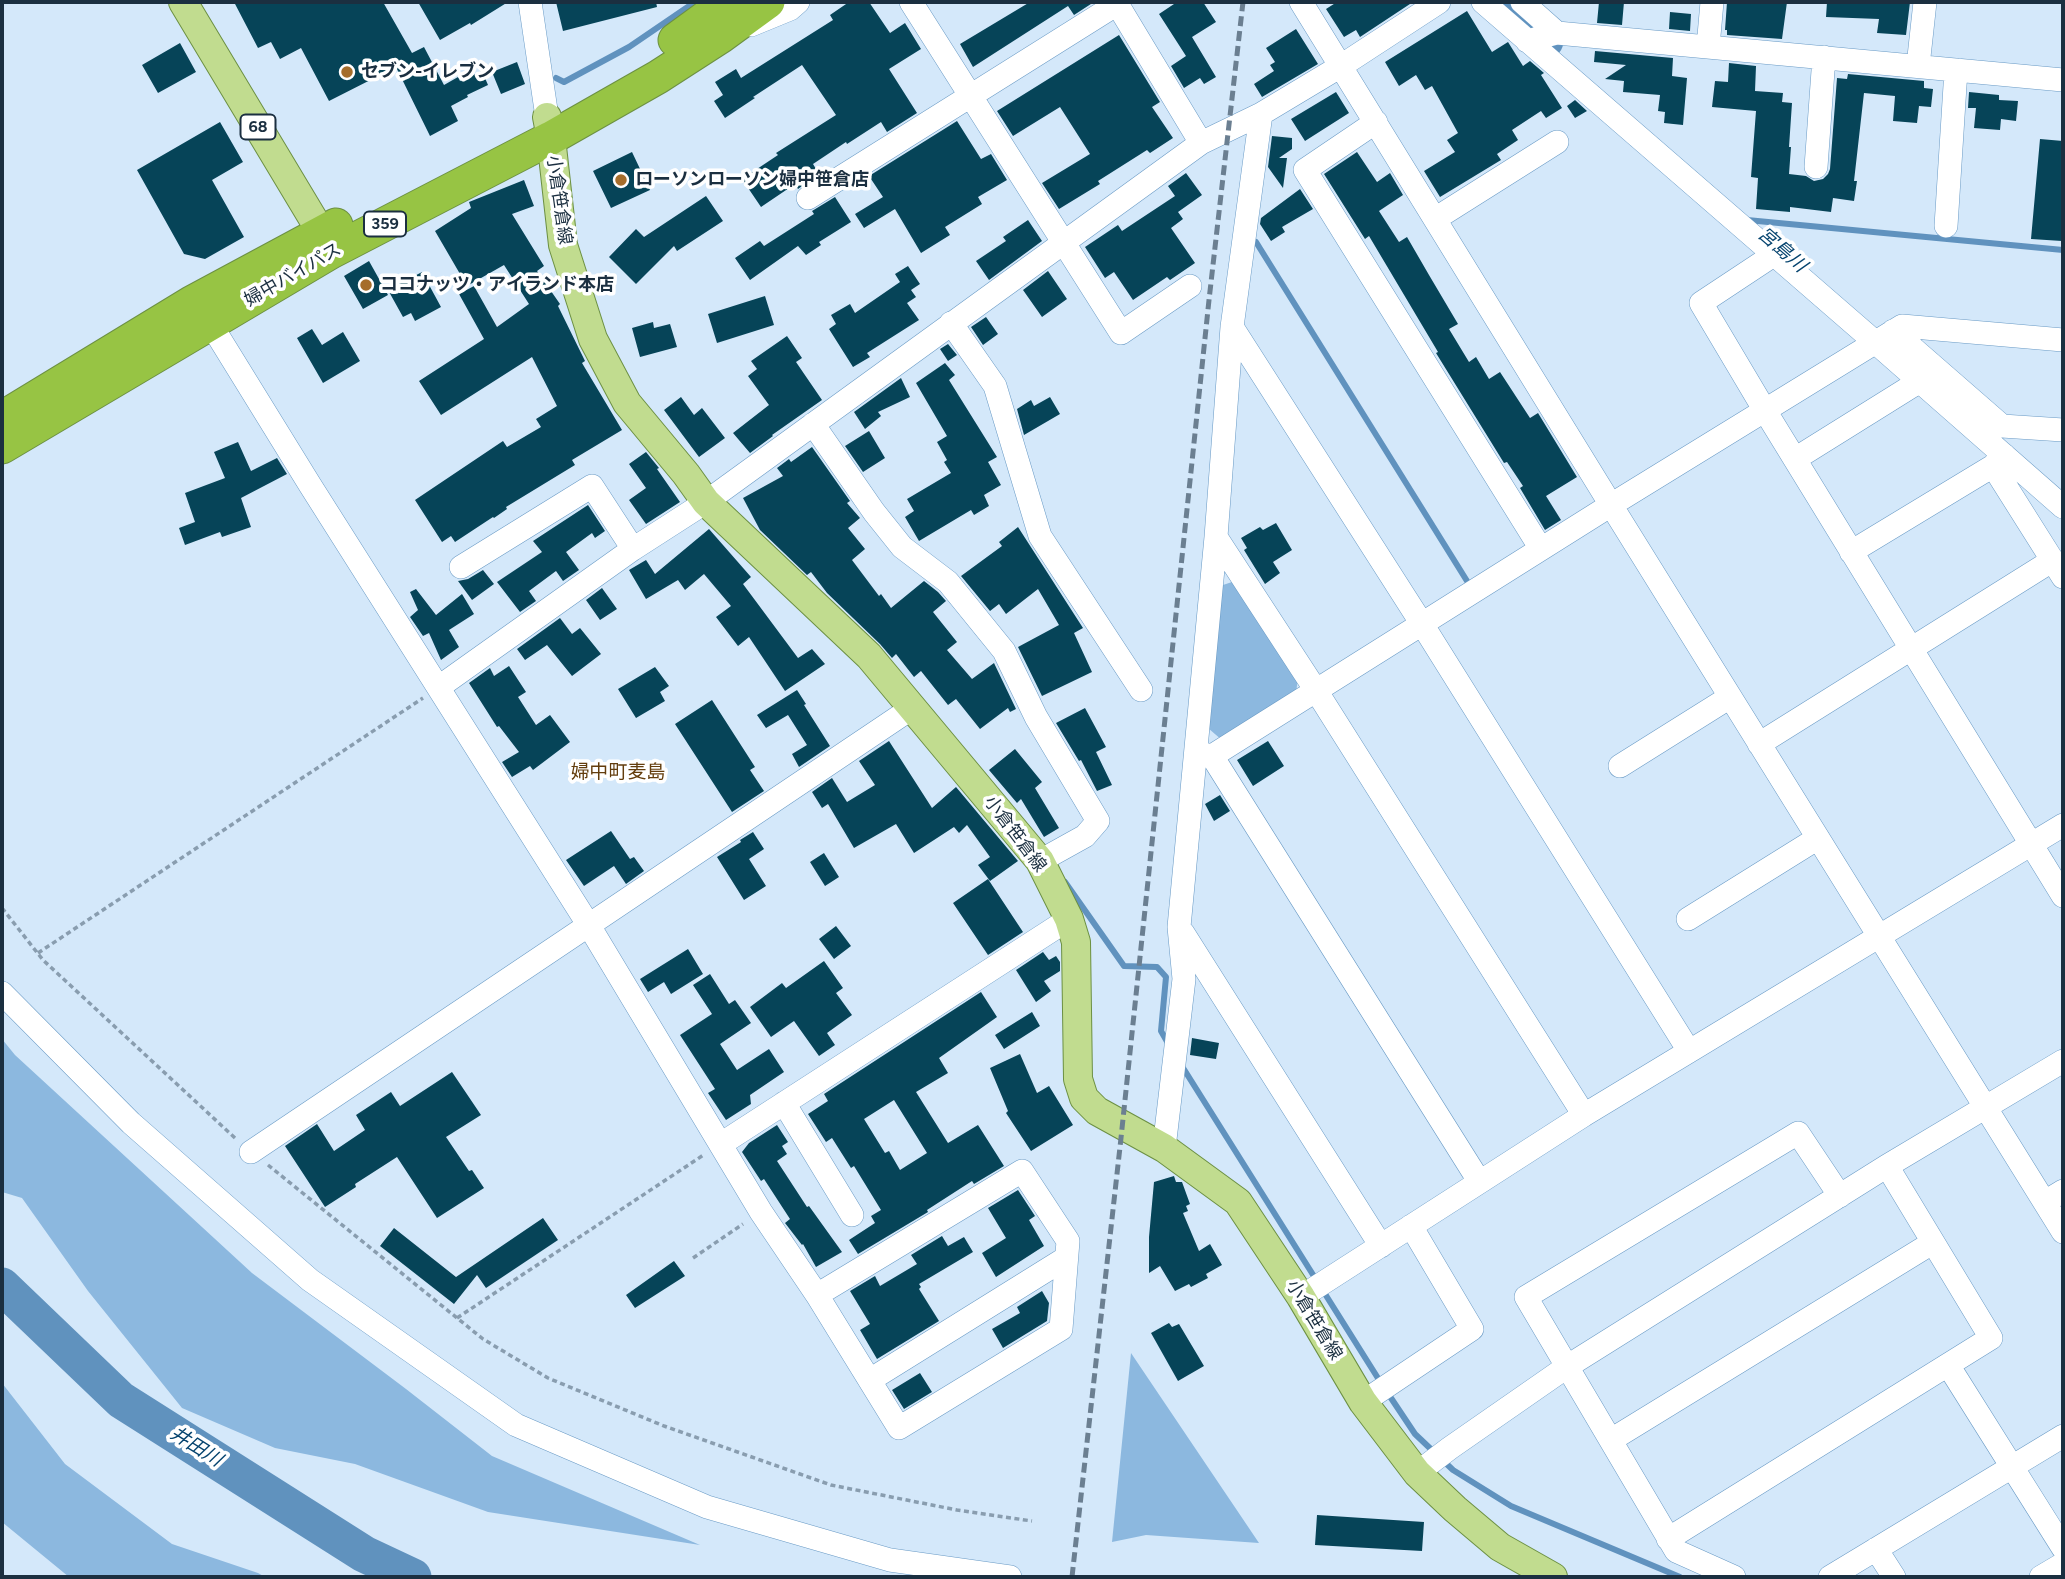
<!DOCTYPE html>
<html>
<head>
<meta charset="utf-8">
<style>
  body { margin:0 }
  #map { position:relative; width:2065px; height:1579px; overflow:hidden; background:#d4e8fa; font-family:Figtree,sans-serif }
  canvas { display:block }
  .frame { position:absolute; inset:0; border:4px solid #1b2f40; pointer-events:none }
</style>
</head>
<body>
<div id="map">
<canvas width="2065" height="1579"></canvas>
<div class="frame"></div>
</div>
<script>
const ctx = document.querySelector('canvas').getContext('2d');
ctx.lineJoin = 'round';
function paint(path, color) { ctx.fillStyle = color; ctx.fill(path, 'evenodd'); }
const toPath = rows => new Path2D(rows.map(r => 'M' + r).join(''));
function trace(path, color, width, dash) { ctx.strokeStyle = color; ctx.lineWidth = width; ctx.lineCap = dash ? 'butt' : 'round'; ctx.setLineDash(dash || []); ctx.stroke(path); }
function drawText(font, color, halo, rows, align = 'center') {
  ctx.font = font + ' Figtree,"Noto Sans JP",sans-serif'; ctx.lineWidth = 7; ctx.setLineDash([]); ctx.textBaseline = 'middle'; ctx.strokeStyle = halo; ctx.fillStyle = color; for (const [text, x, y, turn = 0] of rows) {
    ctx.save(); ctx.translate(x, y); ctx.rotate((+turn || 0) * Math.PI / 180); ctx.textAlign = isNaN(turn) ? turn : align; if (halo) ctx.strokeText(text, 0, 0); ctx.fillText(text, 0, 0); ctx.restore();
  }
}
paint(toPath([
  [1238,580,1298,675,1296,695,1223,741,1208,728,1220,586],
  [2,1039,15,1055,252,1273,406,1389,492,1456,700,1545,488,1512,355,1464,275,1448,182,1408,88,1291,22,1198,2,1192],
  [1131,1353,1259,1543,1146,1535,1112,1542],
  [2,1383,65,1464,172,1544,258,1573,265,1577,69,1577,2,1522]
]), '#8cb8df');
trace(toPath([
  [556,78,564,82,629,47,695,2],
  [1747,220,2063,250],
  [1256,242,1467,581],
  [1065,882,1124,966,1157,967,1166,977,1161,1031,1169,1045],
  [1180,1063,1381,1383],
  [1387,1392,1415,1434,1453,1470,1511,1506,1680,1577]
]), '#6092be', 6);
trace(toPath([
  [1500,2,1545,41],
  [2,1286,121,1400,364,1554,413,1577]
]), '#6092be', 37);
paint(toPath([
  [234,2,383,2,412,53,424,47,444,85,458,77,460,81,482,71,488,85,467,95,468,97,451,106,458,121,430,136,396,67,329,101,301,48,280,59,271,42,258,48],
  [418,2,508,2,471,25,470,23,440,40],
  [556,2,656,2,657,7,563,31],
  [849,2,869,2,890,33,905,23,921,49,889,69,917,113,887,132,881,122,847,144,846,142,813,164,819,174,798,189,795,184,761,207,742,179,778,155,776,153,836,115,802,65,753,97,755,98,725,118,714,101,723,95,715,82,736,69,741,78,833,20,830,15],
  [1030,2,1094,2,1074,15,1068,6,973,67,960,44],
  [1177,2,1203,2,1216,22,1192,37,1216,77,1204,84,1200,78,1184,88,1171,66,1186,56,1159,14],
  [1337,2,1413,2,1360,37,1356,30,1344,37,1326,9],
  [1599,2,1624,2,1622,25,1597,23],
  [1727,2,1787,2,1782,39,1727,35,1727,30,1725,30],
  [1827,2,1910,2,1906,35,1877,33,1879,19,1826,17],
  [1467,11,1492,52,1508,42,1523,66,1530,61,1544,73,1541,75,1562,108,1546,118,1541,111,1512,130,1518,140,1497,154,1501,160,1440,197,1424,171,1455,152,1447,140,1458,133,1432,86,1425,90,1416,75,1399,86,1385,62],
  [1670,12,1691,14,1690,31,1669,29],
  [1296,29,1318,64,1262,97,1254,84,1274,71,1270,65,1275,62,1266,48],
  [1119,35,1160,102,1152,107,1173,138,1150,153,1147,150,1098,181,1100,184,1059,209,1042,183,1090,154,1060,107,1013,136,997,111],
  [180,43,196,72,158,93,142,65],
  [1595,51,1673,58,1672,76,1687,78,1683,125,1664,123,1665,112,1658,111,1660,95,1623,92,1624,81,1605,79,1626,65,1594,62],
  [517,62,525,84,501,94,492,72],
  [1729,63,1756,66,1755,91,1783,93,1782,102,1792,103,1789,147,1791,147,1789,174,1806,176,1814,181,1823,179,1828,174,1830,169,1837,78,1847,79,1848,74,1924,81,1924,88,1933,89,1931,107,1919,106,1917,123,1893,121,1895,96,1864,93,1854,181,1857,181,1854,201,1833,198,1831,212,1790,207,1790,212,1756,209,1758,178,1751,177,1756,111,1712,107,1715,81,1728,82],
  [1336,92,1349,113,1305,141,1291,119],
  [1969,92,1999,95,1999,100,2018,101,2016,121,2001,119,2000,130,1974,128,1976,108,1968,108],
  [1575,100,1587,111,1575,118,1567,106],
  [957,121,981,159,991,154,1007,180,978,197,982,204,945,227,950,235,921,253,895,209,864,228,855,214,883,197,869,176],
  [220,122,243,162,212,180,244,237,205,259,184,254,137,170],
  [1272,136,1292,138,1292,149,1279,158,1287,158,1283,188,1268,167],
  [2040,139,2063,141,2062,241,2031,239],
  [632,152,650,190,611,208,593,171],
  [1357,152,1377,182,1390,173,1403,195,1379,211,1399,242,1407,237,1429,275,1458,324,1449,329,1469,362,1476,357,1489,379,1500,372,1530,418,1538,413,1577,477,1546,496,1561,520,1545,530,1520,488,1523,486,1507,462,1504,463,1436,353,1438,352,1369,236,1365,239,1324,174],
  [1186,173,1202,195,1178,212,1183,219,1171,228,1195,263,1170,280,1167,277,1133,300,1114,272,1105,278,1085,247,1118,225,1122,231,1175,196,1168,186],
  [524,180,534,206,512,214,544,266,537,271,560,304,558,306,585,361,582,363,622,430,572,460,575,465,506,507,507,509,494,518,493,517,455,542,451,536,442,542,415,500,503,441,507,447,541,427,536,419,557,406,532,357,441,415,419,381,484,339,459,294,474,286,497,327,529,304,504,265,467,286,435,231,471,208,469,202],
  [1300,189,1313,209,1282,227,1285,232,1271,241,1260,224,1261,218],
  [706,196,723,221,677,251,674,246,636,284,609,257,636,229,644,237],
  [835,197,851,222,819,242,821,245,806,255,798,246,750,280,735,258,760,241,764,246,814,214,812,211],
  [1028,220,1042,241,989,280,976,261,1006,241,1003,237],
  [369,261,388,295,363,309,344,276],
  [908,266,920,284,911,290,916,297,907,303,919,320,867,353,870,357,853,367,829,329,836,324,831,315,850,304,855,313,900,282,895,274],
  [1048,271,1067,299,1042,317,1023,290],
  [422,272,441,307,415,321,411,313,403,317,388,290],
  [765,296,774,325,717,343,708,314],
  [986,317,998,334,983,345,971,327],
  [653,322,654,328,670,324,677,347,640,357,632,328],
  [312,329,322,345,343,332,360,361,323,383,297,338],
  [787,336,802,358,796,362,822,400,772,435,773,436,750,453,733,433,769,405,748,376,757,369,751,361],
  [948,344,957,355,948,361,940,349],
  [945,363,955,375,949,380,997,457,988,462,1001,485,984,495,989,506,974,515,971,510,919,541,905,517,914,511,907,499,951,473,944,462,947,460,937,442,947,436,916,383],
  [901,378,910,397,878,412,881,416,865,429,854,412],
  [681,397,694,415,702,408,725,438,699,457,664,410],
  [1050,397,1060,414,1024,435,1017,409,1031,400,1034,406],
  [869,431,885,458,863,472,845,446],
  [238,442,251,471,277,458,287,474,241,498,251,527,222,537,220,532,185,545,179,528,195,522,185,493,225,478,214,452],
  [812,447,850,501,847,503,860,518,848,528,865,549,852,560,879,596,881,594,891,608,924,581,938,592,946,601,933,612,957,642,947,650,972,679,994,663,1016,709,1010,712,1008,708,980,729,956,699,948,705,921,671,914,677,896,654,892,658,880,644,827,593,811,572,807,575,760,530,743,498,783,476,777,468,789,459,791,462],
  [646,452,659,468,657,469,680,502,646,524,629,500,646,488,629,464],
  [588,505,605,531,595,538,592,533,566,552,579,570,563,581,556,571,529,591,536,601,520,612,497,582,542,552,533,541],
  [1276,523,1292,550,1273,562,1280,573,1265,584,1244,550,1247,548,1241,538,1260,527,1263,530],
  [1018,527,1083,628,1074,633,1092,672,1042,696,1018,647,1059,625,1038,589,1006,614,999,604,990,611,961,576,1002,546,999,542],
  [709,529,751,577,743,584,798,658,812,649,825,664,785,691,749,637,738,646,716,617,731,606,704,574,685,590,678,580,646,599,629,570,646,560,655,574],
  [483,570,494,584,472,600,458,581,468,579],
  [602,588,617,609,600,620,586,600],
  [416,589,436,615,462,594,474,614,449,630,459,647,441,660,429,633,423,636,410,617,418,610,410,592],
  [560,618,572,634,580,628,601,654,572,676,547,645,525,660,517,649],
  [509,666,526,692,518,697,536,725,550,715,570,742,533,770,530,766,512,777,502,762,519,752,499,726,497,727,469,683,490,668,494,676],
  [655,667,669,686,660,692,665,701,636,718,618,689],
  [797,690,806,704,804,705,830,746,799,767,792,754,807,745,788,715,766,728,757,715],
  [712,700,755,767,750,770,764,791,732,812,675,724],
  [1085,708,1106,747,1096,752,1112,785,1097,791,1081,760,1079,761,1056,723],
  [889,741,932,808,956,787,1018,861,990,881,978,865,990,857,967,825,959,833,954,827,914,853,896,824,854,848,828,804,822,808,812,792,832,778,847,802,875,785,859,761],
  [1268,741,1284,766,1253,786,1237,760],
  [1015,749,1042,782,1035,788,1059,828,1044,837,1021,799,1017,803,989,770],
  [1220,795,1230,811,1214,821,1205,804],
  [611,831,630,859,634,857,644,871,626,884,614,866,584,886,566,860],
  [753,832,764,849,749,859,766,886,744,900,717,857,741,842,740,840],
  [824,853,839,877,825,886,810,862],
  [988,879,1023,932,988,955,953,903],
  [836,926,851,946,834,959,819,939],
  [688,949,703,974,671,994,664,982,648,992,640,979],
  [1043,952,1049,960,1056,956,1060,962,1060,971,1044,981,1051,991,1036,1002,1016,970],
  [824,961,843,988,836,993,852,1015,827,1033,835,1045,819,1056,794,1021,771,1037,750,1007,782,983,786,988],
  [710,974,729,1004,735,1000,751,1023,720,1044,737,1070,769,1049,784,1072,750,1095,751,1104,726,1120,708,1093,715,1089,680,1035,712,1014,693,985],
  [981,992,997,1017,939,1058,948,1073,916,1092,948,1143,978,1125,1004,1166,974,1184,972,1181,927,1210,928,1212,858,1254,849,1240,875,1223,871,1216,881,1210,854,1166,851,1168,832,1138,826,1142,808,1114,828,1101,824,1094],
  [894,1100,927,1153,900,1170,889,1151,885,1153,864,1119],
  [1032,1012,1040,1026,1004,1049,995,1035],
  [1192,1038,1219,1043,1216,1059,1190,1055],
  [1020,1054,1037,1093,1049,1086,1073,1125,1031,1151,1006,1113,1008,1111,990,1068],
  [452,1072,481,1115,446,1137,469,1171,472,1170,484,1188,437,1218,397,1157,355,1184,356,1187,325,1207,285,1146,317,1124,334,1151,365,1130,356,1115,391,1092,400,1106],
  [777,1125,788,1142,782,1146,787,1154,777,1161,807,1207,809,1206,842,1252,816,1267,803,1244,802,1245,785,1223,790,1219,764,1179,761,1181,742,1152,749,1143],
  [1174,1176,1176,1182,1182,1182,1190,1204,1186,1206,1188,1211,1183,1213,1199,1251,1210,1244,1222,1265,1206,1274,1208,1278,1191,1287,1189,1284,1175,1291,1160,1266,1149,1273,1149,1237,1154,1182],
  [1018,1190,1035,1216,1029,1220,1044,1246,996,1277,982,1253,1006,1238,988,1208],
  [543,1218,558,1240,486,1288,477,1275,454,1304,380,1246,394,1228,456,1277],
  [942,1236,948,1246,964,1237,973,1252,919,1284,921,1287,919,1289,939,1321,877,1359,860,1330,870,1324,850,1291,875,1276,880,1286,917,1264,911,1255],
  [674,1261,685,1276,635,1308,626,1295],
  [1042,1291,1049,1303,1047,1321,1003,1348,992,1329,1020,1313,1017,1307],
  [1169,1323,1172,1327,1179,1324,1204,1366,1178,1381,1151,1333],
  [920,1373,932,1392,904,1409,892,1390],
  [1317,1515,1424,1522,1422,1551,1315,1545]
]), '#064458');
const minor = toPath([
  [530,2,547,117],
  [911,2,1121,333,1190,286],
  [1116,2,1201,143],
  [1301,2,1611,505,2063,1232],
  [1483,2,1875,342,2063,507],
  [1522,2,1557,33],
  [751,25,790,9,798,2],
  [1527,41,1557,33,2063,80],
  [1708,47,1712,2],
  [1918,66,1925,2],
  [1376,122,1305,170,1541,549],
  [1816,167,1824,57],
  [808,198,1117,4],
  [1435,219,1557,142],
  [1946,226,1956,70],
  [1775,254,1701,303,1764,409,2063,896],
  [210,323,310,485,588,924,761,1212,817,1295,899,1428,1061,1329,1068,1241,1022,1171,817,1295],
  [951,323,995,386,1040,536,1141,690],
  [1232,327,1422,624,1689,1051],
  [1893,331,2002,426,2063,430],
  [813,424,874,512,902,547,948,582,1004,651,1036,717,1098,821,1085,836,1040,861],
  [1795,459,1920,381],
  [1993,466,2063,577],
  [1216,537,1317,692,1584,1115],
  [1851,552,1993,466,2004,455],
  [461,567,592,486,633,549],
  [439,687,633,549,706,502,1201,143,1261,114,1341,66,1439,2],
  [1759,744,2053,560],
  [1199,753,1212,756,1479,1181],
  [1212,756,1611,505,1902,326,2063,340],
  [1620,766,1730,697],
  [1688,919,1818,838],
  [1183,933,1381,1246],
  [2,993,131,1123,310,1280,516,1425,707,1507,890,1560,1010,1577],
  [784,1103,852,1215],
  [721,1144,1069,919],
  [1164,1148,1184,979,1179,927,1216,537,1232,327,1261,114],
  [251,1152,912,708],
  [2045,1202,2063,1191],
  [1301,1297,1584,1115,2063,825],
  [1948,1365,2063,1548],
  [870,1380,1066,1258],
  [1363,1402,1472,1329,1411,1226],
  [1611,1440,1932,1243],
  [1417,1473,1450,1448,1568,1366,1887,1166,2063,1061],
  [1668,1539,1991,1338,1887,1166],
  [1876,1549,1894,1577],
  [1734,1577,1676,1551,1526,1297,1798,1133,1840,1196],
  [1830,1577,2063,1436],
  [2041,1577,2063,1564]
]);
const major = toPath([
  [183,2,321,232,331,252],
  [547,117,551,138,563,245,593,339,627,403,686,474,706,502,869,656,1040,861,1069,919,1076,942,1078,1079,1084,1098,1097,1111,1164,1148,1238,1202,1301,1297,1363,1402,1417,1473,1455,1509,1500,1547,1553,1577]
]);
const highway = toPath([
  [675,40,727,2],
  [2,418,191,303,336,225],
  [2,447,331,252,551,138,658,77,720,37,768,2]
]);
trace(minor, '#699ac5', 24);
trace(major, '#6c9043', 30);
trace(highway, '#6c9043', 35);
trace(toPath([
  [2,908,43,960,235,1138],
  [38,953,423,698],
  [268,1165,483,1339,548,1378,664,1426,831,1485,957,1510,1032,1521],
  [693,1258,743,1224],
  [457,1318,705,1154]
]), '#899daf', 3.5, [5, 3.5]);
trace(minor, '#fff', 23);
trace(major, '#c1dc8f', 28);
trace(highway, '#97c444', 33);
trace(toPath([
  [1072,1577,1121,1138,1209,300,1243,2]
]), '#6b7f91', 5, [10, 5]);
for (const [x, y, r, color] of [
  [347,72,7,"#a56d2b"],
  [621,180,7,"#a56d2b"],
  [366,285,7,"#a56d2b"]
]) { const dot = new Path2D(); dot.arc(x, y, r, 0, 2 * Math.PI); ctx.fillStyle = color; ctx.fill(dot); trace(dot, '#fff', 2.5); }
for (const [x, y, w] of [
  [258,127,35],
  [385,224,42]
]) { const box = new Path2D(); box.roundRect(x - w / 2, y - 12.5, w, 25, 5); ctx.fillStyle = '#fff'; ctx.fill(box); trace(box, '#1b2f40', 2); }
drawText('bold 16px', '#1b2f40', null, [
  ["68",258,127],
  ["359",385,224]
]);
drawText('bold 18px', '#1b2f40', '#fff', [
  ["セブン-イレブン",361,72],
  ["ローソンローソン婦中笹倉店",635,180],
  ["ココナッツ・アイランド本店",380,285]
], 'left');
drawText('18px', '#1b2f40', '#fff', [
  ["小倉笹倉線",559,200,82],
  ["婦中バイパス",293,275,-30],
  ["小倉笹倉線",1015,834,53],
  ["小倉笹倉線",1314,1320,59]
]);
drawText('italic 19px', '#06446f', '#fff', [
  ["宮島川",1782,250,41],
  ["井田川",196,1447,32]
]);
drawText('19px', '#633d0d', '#fff', [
  ["婦中町麦島",618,772]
]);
</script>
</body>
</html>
